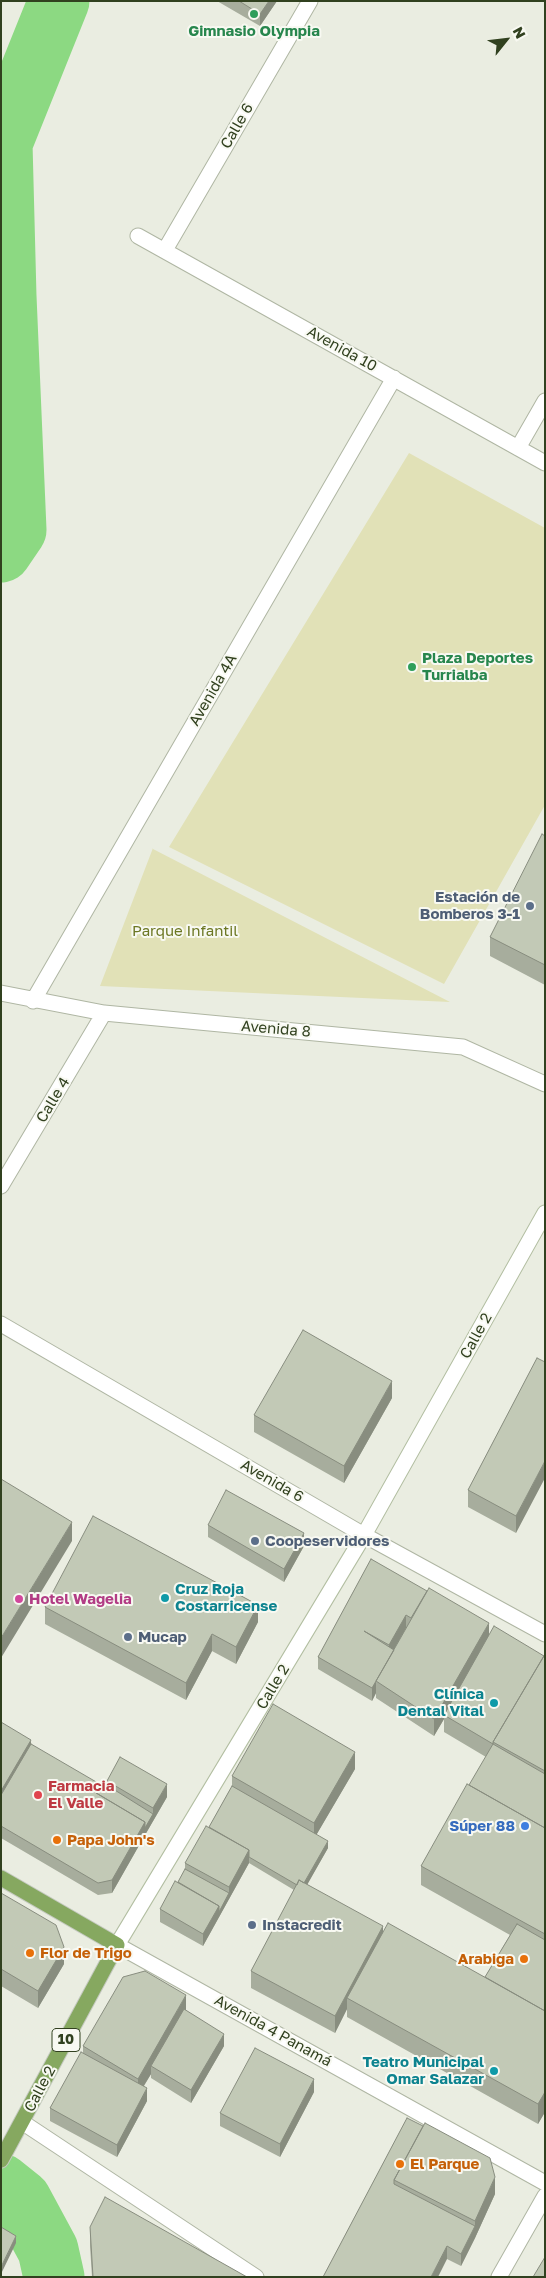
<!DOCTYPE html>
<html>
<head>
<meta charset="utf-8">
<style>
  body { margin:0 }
  #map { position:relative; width:546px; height:2278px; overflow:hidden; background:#eaede1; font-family:"Golos Text",sans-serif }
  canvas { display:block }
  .frame { position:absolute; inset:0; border:2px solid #31411f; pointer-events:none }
  .north { position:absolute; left:481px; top:15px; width:50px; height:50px; -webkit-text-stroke:4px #f8f9f2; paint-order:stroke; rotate:61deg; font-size:14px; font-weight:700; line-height:20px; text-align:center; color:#31411f }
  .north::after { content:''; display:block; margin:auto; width:18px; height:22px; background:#31411f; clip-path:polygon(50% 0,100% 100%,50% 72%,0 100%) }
</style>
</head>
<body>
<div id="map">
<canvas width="546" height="2278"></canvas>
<div class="frame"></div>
<div class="north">N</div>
</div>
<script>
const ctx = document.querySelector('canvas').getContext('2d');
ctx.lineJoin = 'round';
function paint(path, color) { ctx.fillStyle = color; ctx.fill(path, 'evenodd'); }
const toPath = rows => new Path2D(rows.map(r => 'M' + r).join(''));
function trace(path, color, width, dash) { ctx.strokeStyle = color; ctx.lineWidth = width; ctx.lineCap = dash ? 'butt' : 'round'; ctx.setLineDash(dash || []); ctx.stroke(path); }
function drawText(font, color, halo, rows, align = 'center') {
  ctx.font = font + ' "Golos Text",sans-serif'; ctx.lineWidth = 4; ctx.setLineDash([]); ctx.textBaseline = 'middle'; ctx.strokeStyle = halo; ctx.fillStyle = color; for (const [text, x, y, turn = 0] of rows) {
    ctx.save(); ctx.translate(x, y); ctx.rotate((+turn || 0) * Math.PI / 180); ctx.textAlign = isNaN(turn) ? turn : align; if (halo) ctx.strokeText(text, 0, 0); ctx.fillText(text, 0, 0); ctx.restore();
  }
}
paint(toPath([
  [409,453,545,528,545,805,444,984,169,847],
  [153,848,153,849,450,1002,100,986]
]), '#e1e1b7');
trace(toPath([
  [1,552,16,530,6,296,2,143,59,1],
  [1,2184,21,2200,48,2250,54,2277]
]), '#8cd982', 61);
const service = toPath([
  [22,2122,256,2277]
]);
const minor = toPath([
  [138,236,545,463],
  [165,250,310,1],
  [518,448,545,401],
  [1,993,104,1013,463,1047,545,1084],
  [33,1001,394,378],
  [1,1186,104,1013],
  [1,1324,364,1535,545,1634],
  [499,2277,545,2196]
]);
const tertiary = toPath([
  [117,1945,545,2183]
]);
const secondary = toPath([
  [117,1945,364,1535,545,1213]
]);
const primary = toPath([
  [1,1878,117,1945,1,2160]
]);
trace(service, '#afb6a3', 17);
trace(minor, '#afb6a3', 17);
trace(tertiary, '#afb6a3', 17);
trace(secondary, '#b2bea1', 17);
trace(primary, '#c5cac0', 17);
trace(service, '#fff', 15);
trace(minor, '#fff', 15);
trace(tertiary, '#fff', 15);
trace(secondary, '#fff', 15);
trace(primary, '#86a860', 15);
paint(toPath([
  [217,1,277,1,260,26],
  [545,836,545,985,490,956,490,937],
  [537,1358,516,1533,468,1507,468,1490],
  [392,1398,344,1483,254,1432,254,1415],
  [208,1525,304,1546,284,1582,208,1537],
  [371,1559,489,1635,544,1656,545,1654,545,2112,538,2124,347,2017,347,2009,335,2033,251,1988,251,1971,294,1890,249,1863,203,1946,160,1922,160,1909,178,1882,185,1869,185,1863,209,1827,232,1786,232,1776,355,1769,316,1835,328,1848,307,1884,383,1933,485,1977,510,1935,421,1885,421,1866,486,1757,444,1732,444,1719,434,1736,376,1698,376,1693,372,1701,318,1669,318,1657],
  [45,1607,258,1622,236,1664,212,1651,186,1700,45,1624],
  [1,1722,31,1744,98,1789,107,1786,107,1781,167,1797,145,1835,112,1893,98,1895,1,1838],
  [1,1893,64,1964,38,2008,1,1986],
  [186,2011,224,2046,191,2103,151,2078,151,2074,144,2086,147,2101,117,2157,50,2121,50,2108,83,2053,83,2046],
  [314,2092,280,2157,220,2126,220,2113],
  [407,2118,495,2194,475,2238,461,2266,447,2259,323,2277],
  [90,2227,247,2277,92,2277,90,2246]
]), '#a7ad9d');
paint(toPath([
  [269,1,277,1,260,26,260,14],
  [392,1381,392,1398,344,1483,344,1466],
  [545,1461,545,1478,516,1533,516,1516],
  [72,1522,72,1541,1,1658,1,1638],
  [304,1533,304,1546,284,1582,284,1569],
  [258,1605,258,1622,236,1664,236,1647],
  [406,1615,406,1628,376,1681,376,1693,372,1701,372,1688,389,1657,389,1645],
  [489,1623,489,1639,444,1715,444,1719,434,1736,434,1719],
  [212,1634,212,1651,186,1700,186,1683],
  [31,1740,31,1756,1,1808,1,1791],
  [355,1752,355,1769,314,1839,314,1823],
  [98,1783,98,1795,93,1791],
  [167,1784,167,1797,145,1835,112,1893,112,1880,145,1822,153,1814,153,1808],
  [328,1841,328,1848,302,1894,302,1887],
  [249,1850,249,1863,203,1946,203,1934,219,1906,229,1893,229,1887],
  [383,1926,383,1943,347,1998,347,2009,335,2033,335,2016],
  [64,1947,64,1964,38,2008,38,1991],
  [186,1995,186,2012,151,2066,151,2074,138,2095,138,2079],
  [224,2034,224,2046,191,2103,191,2090],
  [314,2079,314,2092,280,2157,280,2144],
  [147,2088,147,2101,117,2157,117,2145],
  [545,2092,545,2112,538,2124,538,2104],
  [495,2177,495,2194,475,2238,461,2266,461,2254,475,2226,475,2221],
  [16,2236,16,2243,1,2274,1,2267],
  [447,2246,447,2259,438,2277,431,2277]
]), '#888d7f');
const building = toPath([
  [239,1,269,1,260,14,239,1],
  [542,834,545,836,545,965,490,937,542,834],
  [303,1330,392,1381,344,1466,254,1415,303,1330],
  [537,1358,545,1362,545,1461,516,1516,468,1490,537,1358],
  [1,1479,72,1522,1,1638,1,1479],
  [226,1490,304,1533,284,1569,208,1525,226,1490],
  [93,1516,258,1605,236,1647,212,1634,186,1683,45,1607,93,1516],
  [371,1559,427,1591,411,1618,406,1615,389,1645,364,1631,394,1650,372,1688,318,1657,371,1559],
  [429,1588,489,1623,434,1719,376,1681,429,1588],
  [494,1626,544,1656,493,1742,493,1744,444,1715,494,1626],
  [545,1654,545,1771,493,1742,545,1654],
  [273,1704,355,1752,314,1823,232,1776,273,1704],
  [1,1722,31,1740,1,1791,1,1722],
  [31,1744,98,1783,93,1791,145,1822,112,1880,98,1883,1,1826,1,1795,31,1744],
  [493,1744,545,1774,545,1828,469,1785,493,1744],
  [120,1757,167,1784,153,1808,107,1781,120,1757],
  [102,1782,153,1814,145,1828,145,1822,96,1793,102,1782],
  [467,1784,545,1828,545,1934,421,1866,467,1784],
  [232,1786,328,1841,304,1883,299,1880,297,1885,249,1857,249,1850,209,1827,232,1786],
  [206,1826,249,1850,229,1887,185,1863,206,1826],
  [185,1869,229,1893,219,1912,219,1906,178,1882,185,1869],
  [299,1880,383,1926,335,2016,251,1971,299,1880],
  [175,1881,219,1906,203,1934,160,1909,175,1881],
  [1,1893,56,1925,64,1947,38,1991,1,1969,1,1893],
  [388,1923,545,2011,545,2092,538,2104,347,1998,388,1923],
  [517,1924,545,1940,545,2011,485,1977,517,1924],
  [145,1971,186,1995,138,2079,83,2046,123,1977,145,1971],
  [184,2009,224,2034,191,2090,151,2066,184,2009],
  [255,2048,314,2079,280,2144,220,2113,255,2048],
  [81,2052,147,2088,117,2145,50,2108,81,2052],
  [407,2118,423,2126,394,2180,394,2184,475,2226,461,2254,447,2246,431,2277,323,2277,407,2118],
  [425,2123,490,2158,495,2177,475,2221,394,2180,425,2123],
  [105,2197,247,2277,93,2277,90,2227,105,2197],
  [1,2227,16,2236,1,2267,1,2227],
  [545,2257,545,2277,533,2277,545,2257]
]);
paint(building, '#c2c9b6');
trace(building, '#888d7f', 1);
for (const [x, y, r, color] of [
  [254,14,5,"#2e9e5b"],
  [412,667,5,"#2e9e5b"],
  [530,906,5,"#5c6f8a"],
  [255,1541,5,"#5c6f8a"],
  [165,1598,5,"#0f9aa8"],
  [19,1599,5,"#d1479c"],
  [128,1637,5,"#5c6f8a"],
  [494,1703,5,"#0f9aa8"],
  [38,1795,5,"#e0444e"],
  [525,1826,5,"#3f7fe0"],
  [57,1840,5,"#e8710a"],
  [252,1925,5,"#5c6f8a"],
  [30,1953,5,"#e8710a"],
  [524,1959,5,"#e8710a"],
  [494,2071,5,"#0f9aa8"],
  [400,2164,5,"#e8710a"]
]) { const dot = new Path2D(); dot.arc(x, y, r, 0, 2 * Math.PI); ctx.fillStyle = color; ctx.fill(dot); trace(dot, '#f8f9f2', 2); }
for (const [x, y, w] of [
  [66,2040,28]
]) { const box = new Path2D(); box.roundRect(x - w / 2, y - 11.5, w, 23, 4); ctx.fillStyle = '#f8f9f2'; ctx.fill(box); trace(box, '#31411f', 1); }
drawText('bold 14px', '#31411f', null, [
  ["10",66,2040]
]);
drawText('bold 15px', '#27864d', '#f8f9f2', [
  ["Gimnasio Olympia",254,31],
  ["Plaza Deportes",422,658,"left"],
  ["Turrialba",422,675,"left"]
]);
drawText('15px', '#31411f', '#f8f9f2', [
  ["Calle 6",237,126,-60],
  ["Avenida 10",342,349,29],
  ["Avenida 4A",213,690,-60],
  ["Avenida 8",276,1029,5],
  ["Calle 4",53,1100,-59],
  ["Calle 2",476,1336,-61],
  ["Avenida 6",272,1481,30],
  ["Calle 2",273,1687,-59],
  ["Avenida 4 Panamá",273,2031,29],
  ["Calle 2",40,2089,-62]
]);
drawText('bold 15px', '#4e5e75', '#f8f9f2', [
  ["Estación de",520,897,"right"],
  ["Bomberos 3-1",520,914,"right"],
  ["Coopeservidores",265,1541],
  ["Mucap",138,1637],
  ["Instacredit",262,1925]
], 'left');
drawText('15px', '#6c7723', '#f8f9f2', [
  ["Parque Infantil",185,931]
]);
drawText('bold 15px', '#0d838f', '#f8f9f2', [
  ["Cruz Roja",175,1589,"left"],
  ["Costarricense",175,1606,"left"],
  ["Clínica",484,1694],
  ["Dental Vital",484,1711],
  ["Teatro Municipal",484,2062],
  ["Omar Salazar",484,2079]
], 'right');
drawText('bold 15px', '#b23c85', '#f8f9f2', [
  ["Hotel Wagelia",29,1599]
], 'left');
drawText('bold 15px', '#be3a42', '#f8f9f2', [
  ["Farmacia",48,1786],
  ["El Valle",48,1803]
], 'left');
drawText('bold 15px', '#366cbe', '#f8f9f2', [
  ["Súper 88",515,1826]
], 'right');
drawText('bold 15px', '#c56008', '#f8f9f2', [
  ["Papa John's",67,1840],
  ["Flor de Trigo",40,1953],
  ["Arabiga",514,1959,"right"],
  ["El Parque",410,2164]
], 'left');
</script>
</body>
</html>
